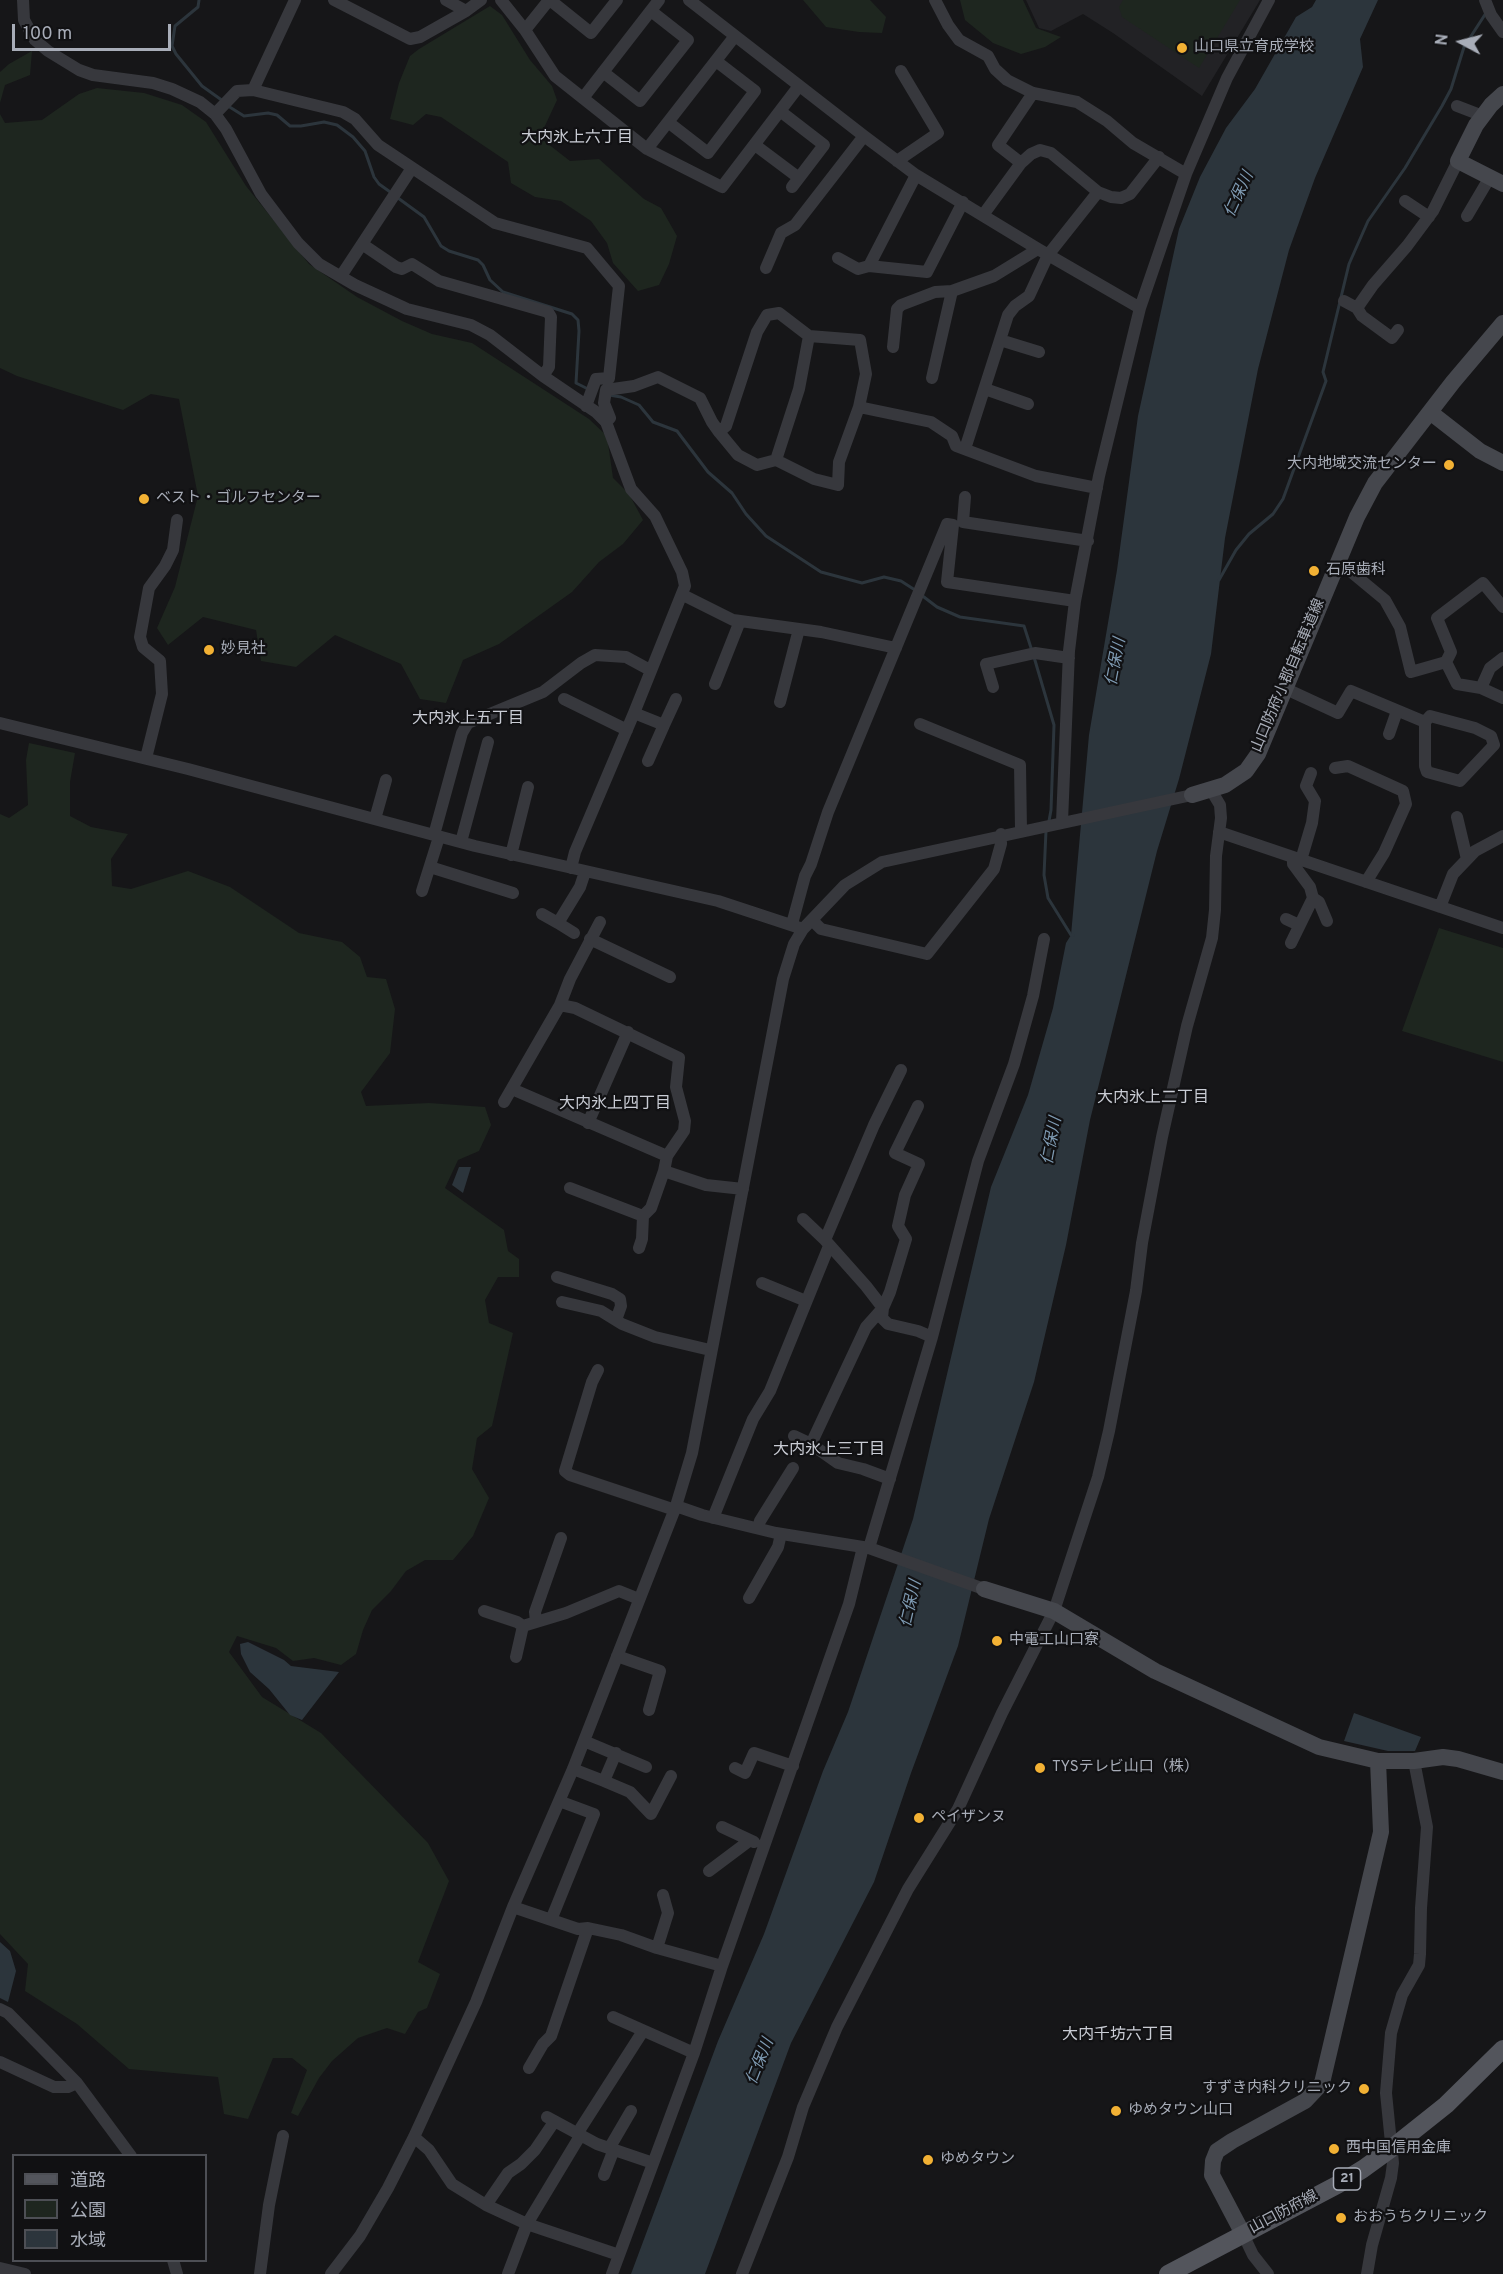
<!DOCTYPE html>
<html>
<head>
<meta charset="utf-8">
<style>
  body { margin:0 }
  #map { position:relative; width:1503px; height:2274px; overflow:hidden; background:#161618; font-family:Overpass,"Noto Sans JP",sans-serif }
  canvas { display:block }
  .legend { position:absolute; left:12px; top:2154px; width:195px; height:108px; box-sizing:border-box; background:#111113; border:2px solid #4d4f55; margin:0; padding:8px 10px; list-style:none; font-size:18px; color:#a8adb8 }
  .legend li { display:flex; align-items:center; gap:12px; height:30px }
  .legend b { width:30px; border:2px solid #4d4f55 }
  .north { position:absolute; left:1431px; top:12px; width:60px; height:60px; -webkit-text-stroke:4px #111113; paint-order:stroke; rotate:277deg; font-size:16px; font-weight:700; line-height:24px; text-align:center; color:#a8adb8 }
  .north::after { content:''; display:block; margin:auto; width:21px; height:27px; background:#a8adb8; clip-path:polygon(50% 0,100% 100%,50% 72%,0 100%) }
  .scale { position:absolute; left:12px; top:24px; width:159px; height:27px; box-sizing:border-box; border:3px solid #a8adb8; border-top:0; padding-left:8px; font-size:18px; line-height:21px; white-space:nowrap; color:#a8adb8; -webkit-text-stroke:4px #111113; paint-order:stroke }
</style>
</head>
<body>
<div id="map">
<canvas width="1503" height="2274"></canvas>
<ul class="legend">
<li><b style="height:8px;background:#53555c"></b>道路</li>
<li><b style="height:16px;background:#1e261f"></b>公園</li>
<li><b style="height:16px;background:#2c353c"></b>水域</li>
</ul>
<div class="north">N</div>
<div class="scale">100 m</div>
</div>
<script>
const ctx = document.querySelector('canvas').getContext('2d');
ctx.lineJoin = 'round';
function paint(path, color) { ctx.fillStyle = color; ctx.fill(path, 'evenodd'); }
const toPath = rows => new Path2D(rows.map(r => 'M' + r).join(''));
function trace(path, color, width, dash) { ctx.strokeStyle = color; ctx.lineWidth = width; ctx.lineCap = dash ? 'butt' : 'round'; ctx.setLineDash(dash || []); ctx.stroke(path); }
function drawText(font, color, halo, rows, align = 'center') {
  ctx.font = font + ' Overpass,"Noto Sans JP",sans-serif'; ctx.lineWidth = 4.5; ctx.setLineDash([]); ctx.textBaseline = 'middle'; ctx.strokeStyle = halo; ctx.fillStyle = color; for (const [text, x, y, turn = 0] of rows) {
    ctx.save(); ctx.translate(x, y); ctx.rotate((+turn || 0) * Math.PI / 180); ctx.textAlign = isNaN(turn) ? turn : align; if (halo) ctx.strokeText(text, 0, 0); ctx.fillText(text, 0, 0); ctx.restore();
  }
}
paint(toPath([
  [1026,0,1260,0,1202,96,1113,33,1083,14,1051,31,1039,28]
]), '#222225');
paint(toPath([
  [803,0,870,0,886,17,882,33,859,32,826,27],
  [960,0,1023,0,1036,28,1061,37,1045,47,1021,54,993,43,965,20],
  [1123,0,1240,0,1199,68,1122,17,1119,7],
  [490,6,502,15,530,60,552,86,557,100,544,128,543,140,570,161,599,159,644,199,661,208,677,236,669,264,659,285,638,291,613,263,607,243,591,221,561,201,535,197,511,183,508,162,441,117,426,114,413,125,390,119,399,83,410,56,419,49],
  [32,51,30,75,5,85,0,103,0,72,9,64],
  [97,88,144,93,182,105,206,122,246,186,309,264,357,297,402,321,432,334,472,343,589,419,607,436,613,478,629,494,643,520,623,544,599,562,572,592,499,644,463,660,446,703,420,699,401,664,335,635,296,667,261,661,256,630,203,617,168,645,157,628,175,587,198,496,179,399,151,394,123,410,17,376,0,368,0,114,5,123,42,120,79,94],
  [29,743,75,753,70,782,70,816,91,827,128,834,111,859,112,886,131,889,188,871,230,887,299,933,342,942,360,957,367,977,386,979,395,1009,390,1053,361,1092,366,1106,429,1103,485,1107,491,1125,479,1151,458,1160,445,1188,504,1230,508,1251,519,1259,519,1277,498,1277,485,1300,489,1323,513,1333,492,1426,477,1438,472,1469,489,1498,473,1536,453,1560,425,1560,406,1571,391,1591,372,1610,363,1630,356,1654,341,1665,314,1658,293,1661,276,1648,237,1636,229,1652,262,1697,321,1733,428,1843,449,1881,418,1962,440,1974,427,2008,418,2012,405,2034,387,2028,358,2038,332,2061,319,2078,298,2116,291,2113,307,2070,292,2058,273,2058,248,2119,224,2114,218,2077,129,2069,77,2024,25,1991,28,1964,0,1934,0,814,9,818,28,805,26,760],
  [1439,928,1503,948,1503,1062,1402,1031]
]), '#1e261f');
paint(toPath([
  [1316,0,1378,0,1360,39,1363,67,1315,178,1289,250,1258,369,1225,538,1211,654,1179,779,1157,851,1090,1120,1066,1245,1034,1382,989,1519,958,1646,911,1773,874,1882,791,2043,705,2274,631,2274,718,2041,764,1934,823,1771,848,1712,913,1519,991,1187,1028,1095,1053,1008,1066,943,1071,935,1089,735,1117,570,1138,416,1179,229,1200,177,1226,128,1255,89,1296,17,1312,7],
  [459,1167,471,1167,463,1193,452,1185],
  [248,1642,284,1660,291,1666,339,1672,302,1720,290,1715,269,1689,250,1672,241,1654,240,1644],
  [1354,1713,1421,1737,1415,1751,1388,1751,1344,1741],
  [0,1942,10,1951,16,1971,8,2002,0,1998]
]), '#2c353c');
trace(toPath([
  [199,0,198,7,175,26,172,46,176,54,202,86,223,101],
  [228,106,244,116,268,113,277,115,290,126,301,126,324,122,337,125,353,137,365,151,374,177,379,184,393,194],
  [398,198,424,217,441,246,449,251,478,260,483,265,490,280,503,292,572,314,578,320,579,331,576,383,588,389],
  [609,395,621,397,639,405,653,422,677,431,708,472,732,493,746,514,766,536,821,572,862,583,884,577,901,581,915,590],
  [1219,580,1236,550,1249,534,1273,514,1283,499,1326,381,1323,372,1349,264,1368,221,1405,168,1442,106,1451,89,1464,47,1486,13],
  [920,594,937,607,960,617,1024,626,1032,651],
  [1034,657,1054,725,1051,810,1049,821],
  [1046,831,1044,875,1048,898,1071,935,1073,935]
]), '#2c353c', 3);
trace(toPath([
  [23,0,24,20,35,40,48,51,79,70,93,75,153,83,172,89,200,102,215,114,226,129,261,194,298,243,319,264,355,285,407,309,471,325,490,335,543,376,596,412,606,422,631,489,655,516,682,572,685,586,634,713,575,852,571,868],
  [334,0,410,39,420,37,466,11,481,0],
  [446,0,466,11],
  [501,0,525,30,555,76,647,149,722,187,799,86],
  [550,0,591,33,617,0],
  [689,0,864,136,916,175,1038,249,1140,308],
  [935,0,948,25,959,40,988,56,995,69,1007,80,1033,93,1077,102,1107,121,1133,143,1186,174],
  [1485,0,1491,15,1503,32],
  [525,30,549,0],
  [603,72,640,101,688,40,651,11],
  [253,90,343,112,355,119,378,145,495,223,587,248,619,286,609,378,596,379,586,406],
  [583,98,659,0],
  [1457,106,1483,116],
  [780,111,824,145,792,187],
  [215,114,237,91,253,90,295,0],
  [668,122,708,153,755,91,716,61],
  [755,145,799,178],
  [647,149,735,36],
  [897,161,938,133,901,71],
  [1021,163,998,145,1033,93],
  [1405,201,1429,217],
  [983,215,1021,163,1031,154,1040,150,1051,153,1098,192,1111,197,1121,198,1130,194,1159,157],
  [1467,216,1490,177],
  [362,244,396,267,402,269,412,264,439,281,548,312,551,317,549,367,543,376],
  [838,258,858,269,869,266,927,272,963,202],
  [869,266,916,175],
  [766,268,781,233,795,225,864,136],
  [341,276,412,168],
  [1344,301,1357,308],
  [1398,330,1392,338,1362,316,1357,308,1373,285,1407,246,1433,211,1458,161],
  [1000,340,1039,352],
  [893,347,897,309,901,305,935,292,952,291],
  [932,378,952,291,994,276,1038,249],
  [985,389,1028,404],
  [859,407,931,422,952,436,956,446,1036,476,1097,488],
  [606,422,610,418,604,403,606,390,634,386,658,377,700,398,712,422,719,432,738,455,757,465,776,460,814,479,838,485,839,462,859,407,866,374,860,340,809,336,779,313,767,315,757,332,726,426,719,432],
  [965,449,1008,315,1015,306,1029,296,1048,255,1098,192],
  [776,460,799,389,809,336],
  [965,497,963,522,1088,541],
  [1337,565,1350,571,1385,600,1400,627,1411,672,1446,662],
  [683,595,733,620,821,632,896,648],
  [1503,607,1483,583,1437,618,1451,652,1446,662,1457,684,1481,688,1503,698],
  [715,684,740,621],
  [993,687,986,664,1035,653,1069,658],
  [1284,688,1338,713,1351,691,1425,722,1425,766,1427,772,1460,781,1494,745,1491,736,1475,728,1430,716,1425,722],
  [1481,688,1490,668,1503,658],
  [564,699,627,730],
  [780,702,799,629],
  [634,713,664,725,676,699],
  [0,723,188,769,475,846,718,901,803,929],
  [920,724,1020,765,1021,830],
  [1389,734,1397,711],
  [146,758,162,694,160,661,143,647,140,637,149,588,165,566,173,550,177,520],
  [648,761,664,725],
  [1335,768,1348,766,1403,791,1406,804,1384,853,1366,882],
  [1457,817,1467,859],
  [375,819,386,780],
  [1062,822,1069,651,1075,601,1099,476,1140,308,1186,174,1227,78,1269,0],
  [1219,832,1503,928],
  [434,835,462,733,468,723,543,692,581,663,595,655,626,657,650,670],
  [461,842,488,742],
  [511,855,528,787],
  [1301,860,1312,823,1315,801,1306,786,1311,773],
  [430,867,513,893],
  [422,891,439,837],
  [1313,898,1319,902,1327,921],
  [1440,907,1453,874,1475,851,1503,836],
  [542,914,558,923,580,887,585,872],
  [1286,919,1299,925],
  [812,920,821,929,927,954,994,869,1001,844,1001,834],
  [558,923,574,933],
  [792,924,805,876,811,864,828,812,947,524,953,525,947,582,1075,601],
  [590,939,670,977],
  [1291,943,1313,898,1310,887,1293,864,1293,857],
  [560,1005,570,979,600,922],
  [512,1089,667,1156],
  [504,1102,560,1005,575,1008,679,1058,676,1087,685,1121,684,1131,667,1156,664,1171],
  [588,1123,628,1032],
  [570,1188,643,1216,651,1208,664,1171,706,1185,743,1189],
  [803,1219,825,1240,866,1286,883,1308,882,1318,888,1324,918,1331,932,1337],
  [825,1240,874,1125,901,1070],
  [639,1248,642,1239,643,1216],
  [557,1277,612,1294,620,1299,621,1306,616,1320],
  [762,1283,806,1301],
  [562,1302,601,1311,622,1324,655,1337,710,1350],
  [598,1370,592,1382,565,1471,570,1475,675,1510],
  [794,1436,811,1444,838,1463,863,1469,890,1479],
  [811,1444,866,1327,883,1308,890,1292,906,1239,898,1226,905,1195,919,1164,895,1153,918,1106],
  [676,1506,702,1515,776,1533,869,1548,984,1589],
  [713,1518,753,1419,770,1391,829,1246],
  [758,1528,760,1521,793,1468],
  [869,1548,932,1337,978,1161,1014,1064,1033,996,1044,939],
  [749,1598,778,1547,781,1534],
  [484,1611,517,1622,523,1626,566,1613,619,1591,639,1599],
  [536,1622,535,1612,561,1538],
  [617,1656,660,1671,649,1710],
  [516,1657,523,1626],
  [584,1741,646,1767],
  [735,1768,745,1773,754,1753,793,1766],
  [573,1769,604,1781,616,1753],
  [604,1781,630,1792,651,1814,671,1776],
  [722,1827,754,1842],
  [709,1871,749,1841],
  [513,1907,578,1929,588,1928,621,1935,657,1948,722,1966],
  [551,1920,594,1814,559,1801],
  [657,1948,668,1913,663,1895],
  [0,2009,8,2013,77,2083,131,2156],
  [613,2017,694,2053],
  [0,2062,54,2087,68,2087,77,2083],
  [529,2068,543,2044,551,2036,588,1928],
  [547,2117,597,2144,653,2163],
  [577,2134,643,2031],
  [414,2137,429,2150,452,2184,486,2205,527,2224,619,2255],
  [610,2147,631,2111],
  [604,2175,614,2149],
  [486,2205,508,2173,521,2164,535,2150,554,2122],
  [1243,2234,1253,2255,1268,2274],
  [173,2260,177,2274],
  [0,2268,25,2274],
  [260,2274,269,2205,283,2136],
  [331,2274,360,2236,388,2188,414,2137,476,2002,513,1907,573,1769,676,1506,692,1453,783,979,794,944,803,929,845,885,882,862,1192,795],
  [508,2274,527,2224,580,2136],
  [612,2274,694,2053,722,1966,836,1641,849,1604,863,1547],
  [742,2274,788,2157,803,2107,837,2027,908,1889,958,1809,1002,1713,1054,1611,1098,1477,1109,1431,1136,1291,1142,1243,1162,1137,1187,1026,1212,938,1215,910,1216,856,1221,818,1220,805,1211,790],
  [1367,2274,1372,2245,1391,2178,1393,2163,1386,2093,1391,2033,1402,1995,1419,1965,1420,1954,1421,1908,1427,1827,1414,1761]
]), '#37383d', 12);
trace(toPath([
  [1503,94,1491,105,1476,125,1458,161,1503,184],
  [1430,412,1480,451,1503,463],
  [1192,795,1225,785,1246,771,1258,754,1357,517,1375,483,1453,382,1503,323],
  [984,1589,1054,1611,1155,1671,1319,1747,1378,1761,1414,1761,1443,1757,1458,1759,1503,1772],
  [1243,2234,1212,2175,1213,2161,1217,2151,1232,2141,1305,2101,1322,2083,1381,1832,1378,1761]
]), '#45474d', 16);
trace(toPath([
  [1168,2274,1337,2185,1363,2169,1392,2148,1446,2105,1503,2049]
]), '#53555c', 18);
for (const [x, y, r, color] of [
  [1182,48,6,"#f2b134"],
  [1449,465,6,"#f2b134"],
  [144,499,6,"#f2b134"],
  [1314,571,6,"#f2b134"],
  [209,650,6,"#f2b134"],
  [997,1641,6,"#f2b134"],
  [1040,1768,6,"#f2b134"],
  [919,1818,6,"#f2b134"],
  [1364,2089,6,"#f2b134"],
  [1116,2111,6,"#f2b134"],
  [1334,2149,6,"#f2b134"],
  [928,2160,6,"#f2b134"],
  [1341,2218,6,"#f2b134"]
]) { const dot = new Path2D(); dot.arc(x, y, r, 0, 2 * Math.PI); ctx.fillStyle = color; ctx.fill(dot); trace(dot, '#111113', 2); }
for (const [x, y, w] of [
  [1347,2179,27]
]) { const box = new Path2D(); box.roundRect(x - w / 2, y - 11, w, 22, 4.5); ctx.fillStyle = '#111113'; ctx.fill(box); trace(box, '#a8adb8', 1.5); }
drawText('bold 14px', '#a8adb8', null, [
  ["21",1347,2179]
]);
drawText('15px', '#a8adb8', '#111113', [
  ["山口県立育成学校",1194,48],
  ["大内地域交流センター",1437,465,"right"],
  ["ベスト・ゴルフセンター",156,499],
  ["石原歯科",1326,571],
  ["妙見社",221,650],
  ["中電工山口寮",1009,1641],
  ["TYSテレビ山口（株）",1052,1768],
  ["ペイザンヌ",931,1818],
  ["すずき内科クリニック",1352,2089,"right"],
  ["ゆめタウン山口",1128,2111],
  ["西中国信用金庫",1346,2149],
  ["ゆめタウン",940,2160],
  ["おおうちクリニック",1353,2218]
], 'left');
drawText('15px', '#a8adb8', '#111113', [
  ["山口防府小郡自転車道線",1289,676,-67],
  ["山口防府線",1284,2213,-28]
]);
drawText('16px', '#c9ccd4', '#111113', [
  ["大内氷上六丁目",577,139],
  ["大内氷上五丁目",468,720],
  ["大内氷上二丁目",1153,1099],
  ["大内氷上四丁目",615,1105],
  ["大内氷上三丁目",829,1451],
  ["大内千坊六丁目",1118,2036]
]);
drawText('italic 16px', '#7f9bb3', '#111113', [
  ["仁保川",1240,195,-65],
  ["仁保川",1117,662,-79],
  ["仁保川",1053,1141,-79],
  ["仁保川",912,1604,-77],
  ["仁保川",761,2062,-68]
]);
</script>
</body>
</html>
